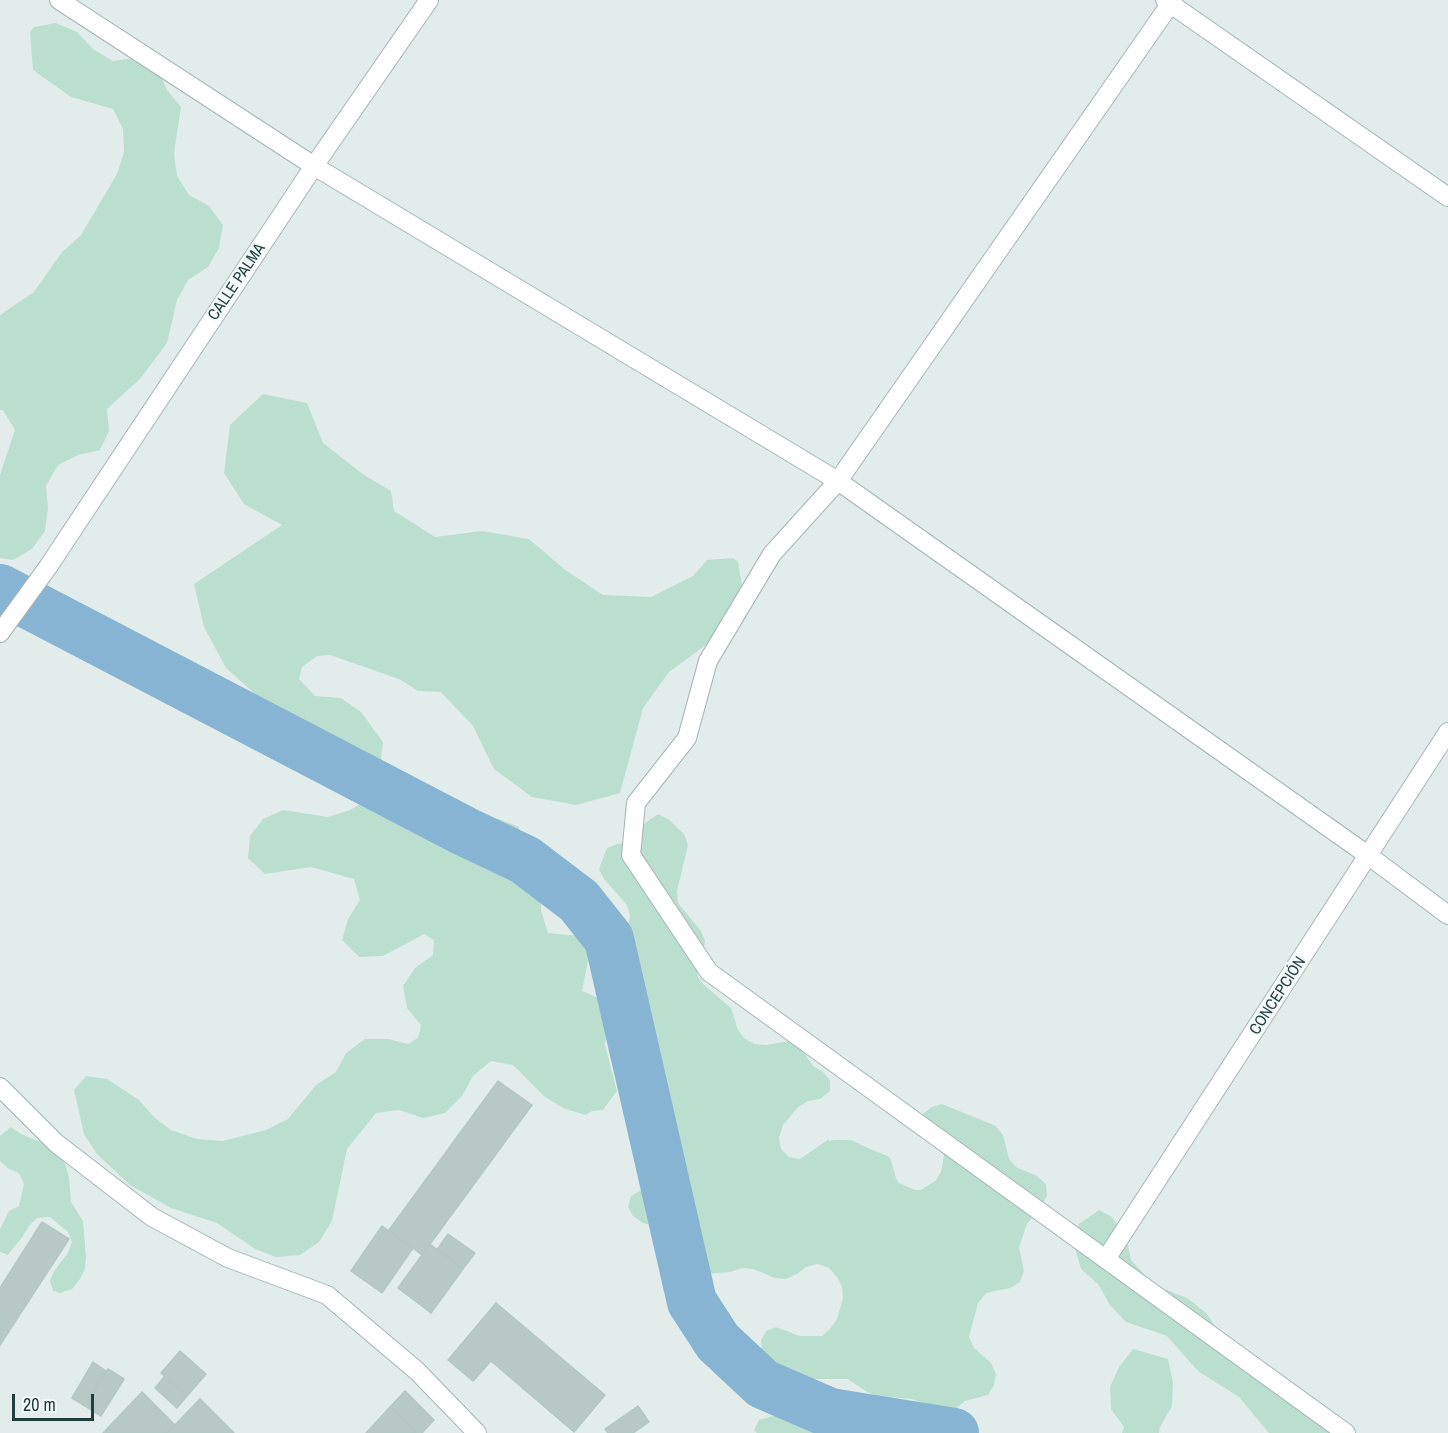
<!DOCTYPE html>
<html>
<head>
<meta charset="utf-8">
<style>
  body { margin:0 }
  #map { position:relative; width:1448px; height:1433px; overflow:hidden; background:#e2edeb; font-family:"Archivo Narrow",sans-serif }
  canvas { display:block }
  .scale { position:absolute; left:12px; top:1394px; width:82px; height:27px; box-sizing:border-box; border:3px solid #213f3f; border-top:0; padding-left:8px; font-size:18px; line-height:21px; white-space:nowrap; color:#213f3f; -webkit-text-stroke:4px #f3f9f8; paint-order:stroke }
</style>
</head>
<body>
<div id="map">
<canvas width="1448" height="1433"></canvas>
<div class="scale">20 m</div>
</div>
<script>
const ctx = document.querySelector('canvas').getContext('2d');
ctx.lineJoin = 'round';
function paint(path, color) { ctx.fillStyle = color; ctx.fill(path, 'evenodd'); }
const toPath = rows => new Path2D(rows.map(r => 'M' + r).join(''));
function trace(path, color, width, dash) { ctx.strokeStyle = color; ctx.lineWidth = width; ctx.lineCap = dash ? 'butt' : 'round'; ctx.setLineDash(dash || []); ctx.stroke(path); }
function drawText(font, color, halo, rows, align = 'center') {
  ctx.font = font + ' "Archivo Narrow",sans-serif'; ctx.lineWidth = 4.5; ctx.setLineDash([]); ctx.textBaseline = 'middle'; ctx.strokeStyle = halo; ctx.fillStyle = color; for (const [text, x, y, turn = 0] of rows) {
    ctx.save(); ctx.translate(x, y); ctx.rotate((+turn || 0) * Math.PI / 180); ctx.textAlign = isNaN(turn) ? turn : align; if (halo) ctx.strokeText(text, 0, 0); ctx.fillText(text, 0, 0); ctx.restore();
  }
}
paint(toPath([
  [56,23,77,32,93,49,113,61,136,58,158,70,167,90,181,107,174,153,177,176,189,195,209,206,223,225,219,248,208,267,188,280,177,300,167,343,140,379,107,409,109,431,100,450,78,455,58,465,46,486,48,508,45,531,32,549,13,560,0,558,0,475,15,430,3,410,0,410,0,315,34,292,62,252,81,235,117,174,124,152,123,129,113,109,71,97,33,70,30,32,34,27],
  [263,394,307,403,323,443,364,475,391,491,394,511,435,537,482,531,529,539,564,569,603,595,651,597,693,576,707,560,733,558,738,562,742,585,730,606,722,628,707,644,669,672,643,708,620,793,576,805,532,797,494,769,473,726,441,692,418,691,399,679,330,655,317,656,302,667,299,679,315,696,341,698,361,712,383,742,380,766,362,783,340,788,317,779,262,700,226,668,204,627,194,584,282,525,244,504,224,473,230,425],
  [370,798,413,806,435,806,459,824,477,819,499,819,519,827,525,850,523,874,540,888,541,910,548,933,580,936,591,946,582,991,603,1000,608,1022,605,1045,617,1091,603,1110,592,1111,586,1115,565,1109,545,1097,513,1065,491,1061,473,1076,462,1096,445,1113,423,1118,399,1110,376,1113,347,1149,332,1221,319,1242,300,1255,276,1257,255,1249,217,1223,171,1208,130,1185,97,1154,84,1134,74,1090,86,1076,107,1079,139,1100,155,1118,171,1130,197,1139,223,1141,266,1130,288,1119,316,1085,336,1072,346,1053,365,1039,388,1039,408,1044,418,1038,421,1025,407,1008,403,986,415,968,433,955,434,940,424,934,383,956,359,957,342,940,348,919,360,900,354,879,311,867,265,874,248,858,250,836,263,819,283,810,328,817,350,810],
  [658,814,668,819,684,834,688,845,677,891,678,903,701,931,705,941,697,976,704,985,731,1008,738,1030,745,1039,755,1044,767,1045,789,1041,800,1047,813,1066,822,1071,830,1080,830,1091,820,1099,808,1101,798,1107,783,1125,779,1138,781,1149,789,1157,800,1159,829,1139,829,1141,834,1140,851,1140,872,1150,888,1156,891,1160,896,1178,899,1183,915,1190,921,1190,935,1181,941,1172,944,1155,938,1145,920,1121,923,1114,932,1107,942,1104,996,1126,1003,1135,1009,1159,1016,1167,1037,1176,1046,1184,1047,1196,1041,1206,1027,1224,1019,1247,1024,1271,1020,1282,1010,1288,986,1293,978,1303,969,1337,974,1348,991,1363,996,1374,994,1385,988,1395,965,1401,956,1409,945,1412,912,1399,878,1396,867,1392,848,1379,812,1379,780,1367,762,1351,761,1340,766,1331,776,1327,800,1336,822,1336,830,1329,837,1319,843,1298,842,1287,837,1277,829,1268,818,1264,806,1267,797,1274,786,1279,775,1278,753,1269,742,1268,730,1272,696,1275,686,1271,677,1262,672,1241,663,1233,654,1226,643,1223,633,1216,628,1207,631,1196,641,1190,652,1188,662,1183,664,1173,660,1162,657,1139,661,1118,657,1107,650,1098,641,1092,634,1057,623,1038,615,1004,630,915,627,905,604,879,599,869,607,848,617,844,629,843,640,825,644,824],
  [11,1127,21,1134,52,1147,60,1156,66,1166,69,1178,71,1202,83,1221,86,1257,85,1269,80,1279,72,1289,60,1293,53,1291,50,1281,54,1271,68,1253,72,1242,68,1232,50,1217,37,1218,29,1226,23,1236,8,1255,0,1252,0,1229,9,1211,19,1206,24,1184,19,1173,9,1169,0,1161,0,1136],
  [1099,1210,1112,1217,1126,1236,1131,1260,1154,1285,1187,1298,1206,1313,1240,1361,1353,1433,1269,1433,1239,1397,1198,1371,1167,1336,1126,1322,1110,1305,1098,1284,1081,1269,1074,1245,1079,1224],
  [1133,1349,1168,1359,1173,1383,1172,1406,1160,1427,1159,1433,1122,1433,1124,1427,1111,1409,1110,1387,1119,1367],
  [838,1410,850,1412,867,1426,878,1429,888,1427,899,1431,901,1433,757,1433,754,1430,759,1420,780,1414,799,1419,809,1423,821,1424]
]), '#badfce');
trace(toPath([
  [0,589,464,831,525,860,579,901,609,939,692,1302,718,1342,763,1384,830,1413,954,1433]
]), '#88b4d4', 50);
const building = toPath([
  [498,1081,532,1105,422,1255,389,1230,498,1081],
  [42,1222,69,1239,0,1345,0,1288,42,1222],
  [382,1226,413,1248,382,1293,351,1271,382,1226],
  [448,1234,475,1253,463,1269,437,1250,448,1234],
  [430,1244,463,1269,431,1313,398,1288,430,1244],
  [496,1303,605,1395,574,1432,491,1361,473,1381,448,1360,496,1303],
  [180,1351,206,1374,187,1396,161,1373,180,1351],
  [93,1362,106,1371,85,1406,72,1398,93,1362],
  [108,1369,124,1379,101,1416,85,1406,108,1369],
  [165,1376,187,1396,177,1408,155,1388,165,1376],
  [405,1391,434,1420,422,1433,417,1433,390,1407,405,1391],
  [142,1392,175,1425,167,1433,103,1433,142,1392],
  [200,1399,234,1433,167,1433,200,1399],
  [638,1406,649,1422,633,1433,608,1433,605,1429,638,1406],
  [390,1407,417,1433,366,1433,390,1407]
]);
paint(building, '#b7c8c5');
trace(building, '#b4c7c4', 1.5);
const minor = toPath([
  [59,0,314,166,838,481,1369,856,1448,915],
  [1165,0,1448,197],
  [1173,0,838,481,772,554,708,661,687,738,636,803,631,855,709,972,1346,1433],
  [0,1087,56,1143,152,1217,228,1258,327,1295,417,1371,477,1433],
  [1106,1259,1448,732]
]);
const tertiary = toPath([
  [0,633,48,567,314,166,429,0]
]);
trace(minor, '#a4b5b4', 20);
trace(tertiary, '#a4b5b4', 20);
trace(minor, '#fff', 18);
trace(tertiary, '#fff', 18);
drawText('16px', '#213f3f', '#f3f9f8', [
  ["CALLE PALMA",237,282,-56],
  ["CONCEPCIÓN",1278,996,-57]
]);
</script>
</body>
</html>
